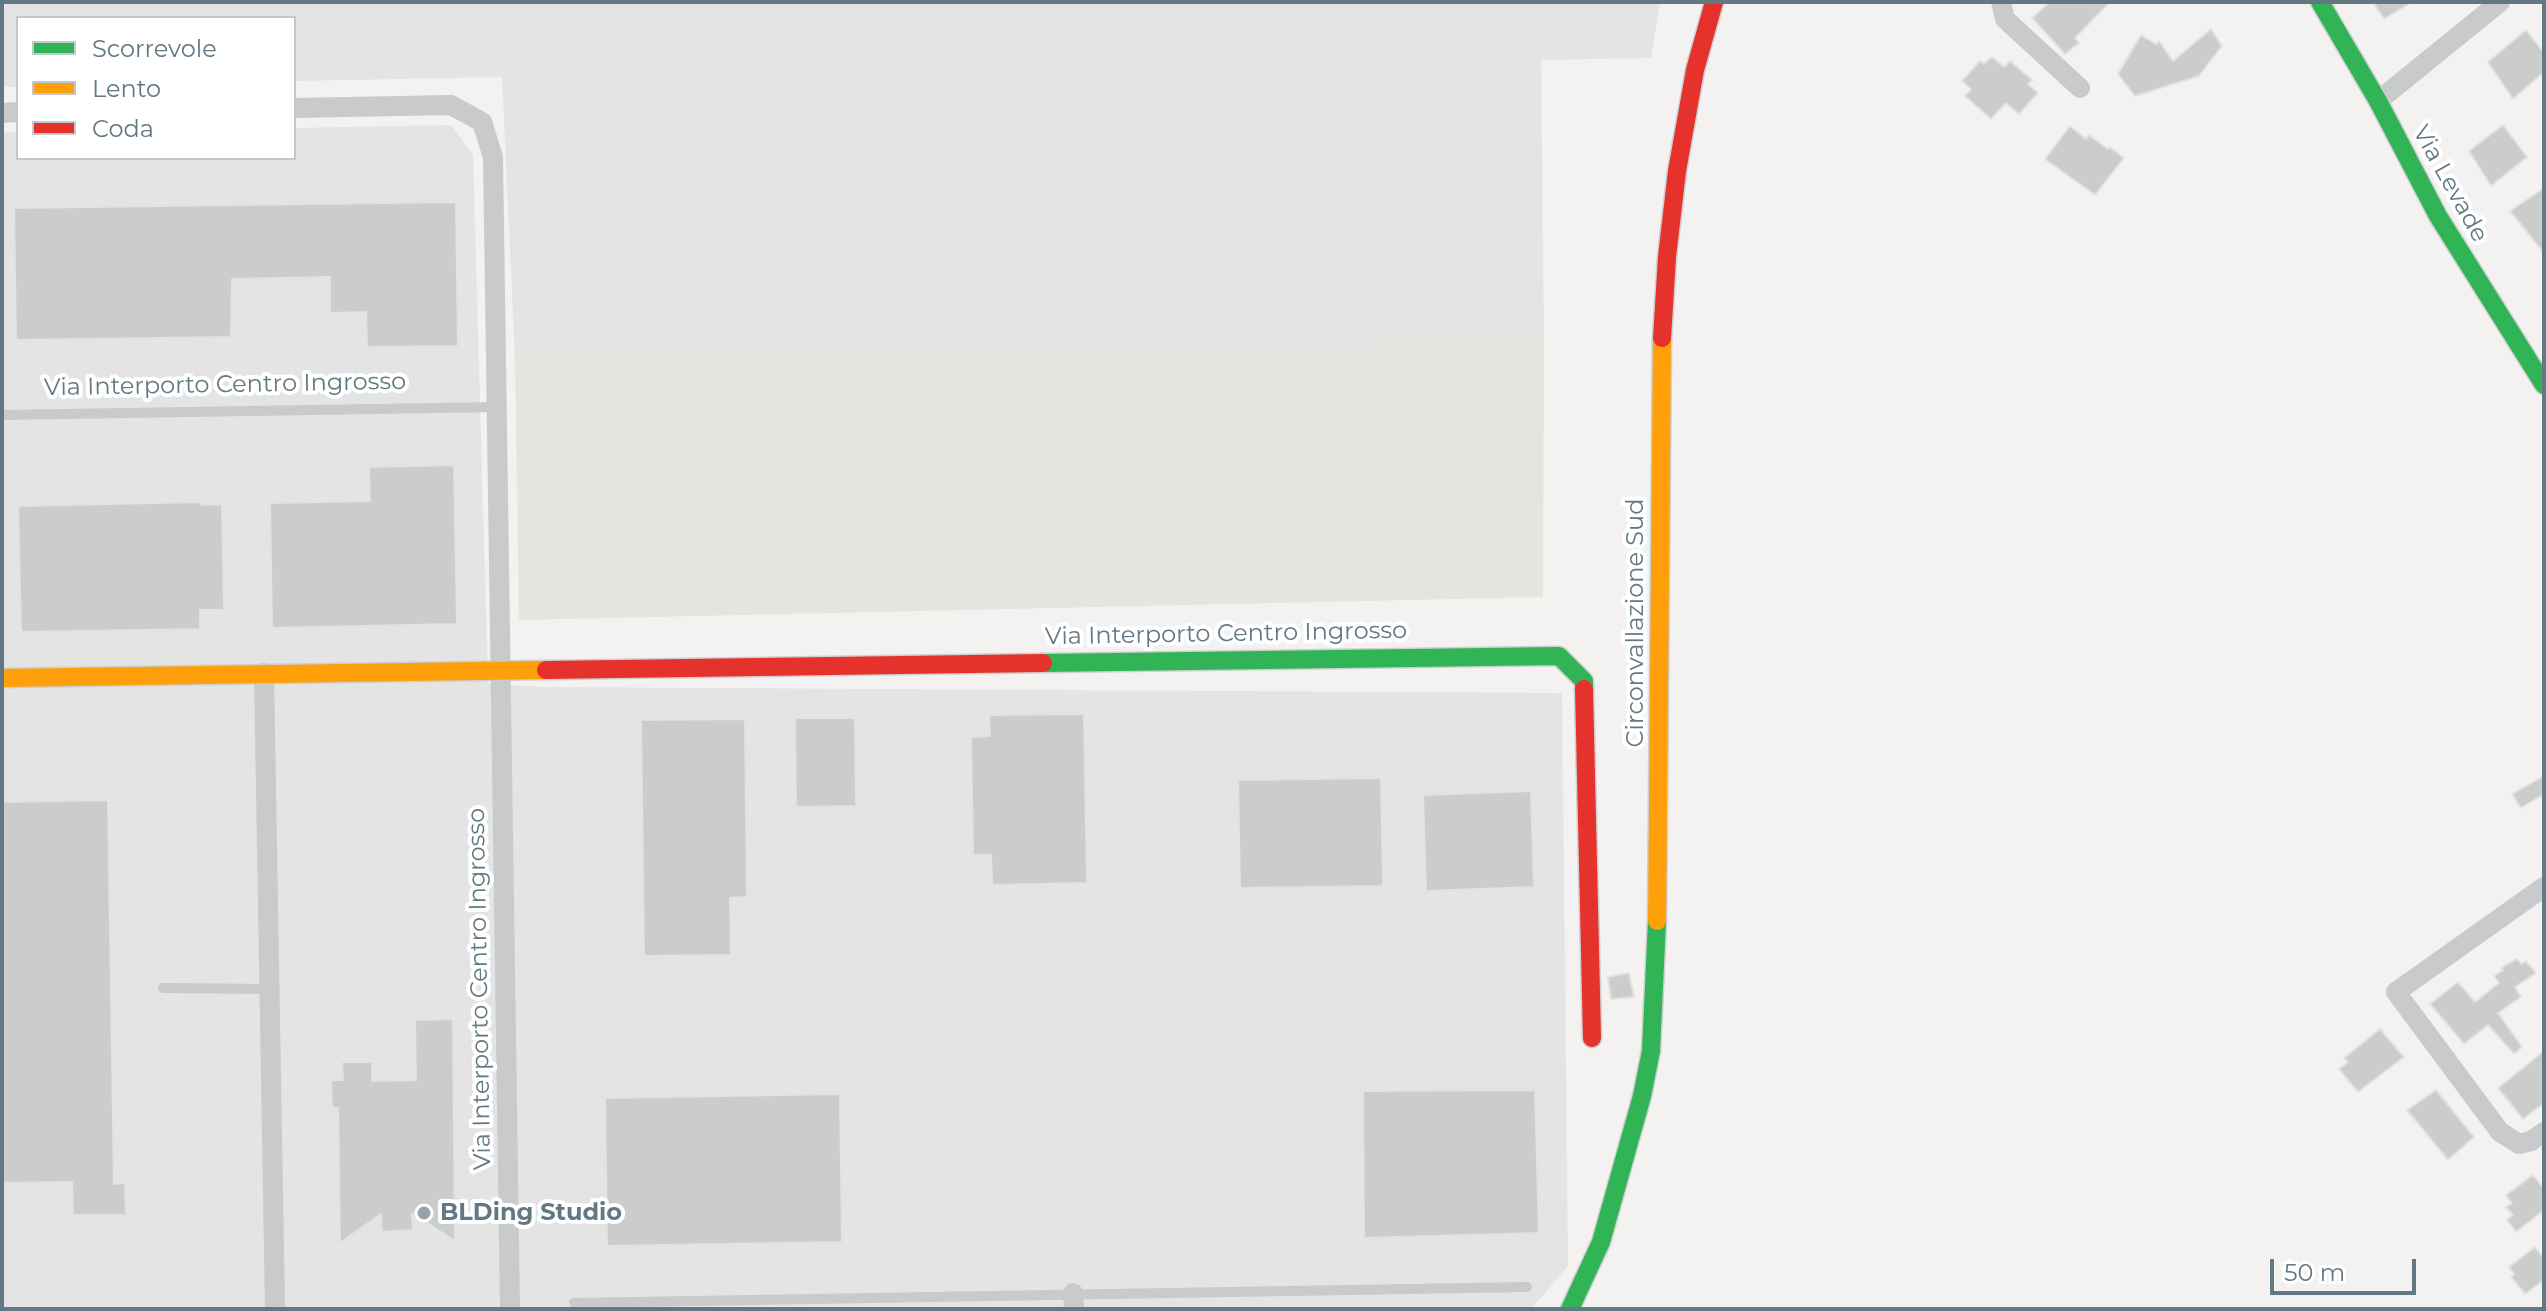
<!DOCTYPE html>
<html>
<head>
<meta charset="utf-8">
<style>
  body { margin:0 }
  #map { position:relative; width:2546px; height:1311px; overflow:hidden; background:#f3f2f0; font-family:Montserrat,sans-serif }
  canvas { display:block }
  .frame { position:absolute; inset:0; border:4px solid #627882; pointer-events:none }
  .legend { position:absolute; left:16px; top:16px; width:280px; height:144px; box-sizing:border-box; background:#fff; border:2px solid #c0c9cd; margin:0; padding:10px 14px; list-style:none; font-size:24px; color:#627882 }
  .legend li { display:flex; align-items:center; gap:16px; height:40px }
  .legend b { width:40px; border:2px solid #c0c9cd }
  .scale { position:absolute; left:2270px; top:1259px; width:146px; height:36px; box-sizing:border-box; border:4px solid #627882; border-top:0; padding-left:10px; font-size:24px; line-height:28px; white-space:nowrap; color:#627882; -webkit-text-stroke:6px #fff; paint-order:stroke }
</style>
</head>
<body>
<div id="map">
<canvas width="2546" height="1311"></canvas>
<div class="frame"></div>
<ul class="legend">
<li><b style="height:10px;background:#30b455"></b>Scorrevole</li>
<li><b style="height:10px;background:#ff9f0a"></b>Lento</li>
<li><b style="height:10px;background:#e5322d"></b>Coda</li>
</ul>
<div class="scale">50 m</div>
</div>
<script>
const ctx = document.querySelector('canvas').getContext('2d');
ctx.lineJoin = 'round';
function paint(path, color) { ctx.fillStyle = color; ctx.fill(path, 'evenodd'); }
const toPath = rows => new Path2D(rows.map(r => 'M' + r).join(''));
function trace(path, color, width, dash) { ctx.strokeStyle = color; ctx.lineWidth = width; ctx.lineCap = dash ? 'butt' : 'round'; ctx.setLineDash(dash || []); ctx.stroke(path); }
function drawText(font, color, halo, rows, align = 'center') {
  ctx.font = font + ' Montserrat,sans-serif'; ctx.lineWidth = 8; ctx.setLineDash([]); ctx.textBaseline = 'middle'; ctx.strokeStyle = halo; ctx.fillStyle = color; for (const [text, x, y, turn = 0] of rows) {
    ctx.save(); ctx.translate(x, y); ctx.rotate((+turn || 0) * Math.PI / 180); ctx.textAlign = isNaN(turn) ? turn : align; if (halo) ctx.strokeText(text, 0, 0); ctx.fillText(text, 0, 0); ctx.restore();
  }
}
paint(toPath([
  [2,2,1660,2,1651,58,1541,60,1544,342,515,359,502,77,294,81,294,18,18,18,18,87,2,87],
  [451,125,473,155,488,683,539,687,1562,693,1568,1266,1531,1309,2,1309,2,132,18,132,18,158,294,158,294,128]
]), '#e3e4e3');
paint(toPath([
  [1544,342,1543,597,519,620,515,359]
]), '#e3e5de');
const building = toPath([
  [2050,2,2110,2,2075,38,2079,43,2065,54,2032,18,2050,2],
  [2373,2,2412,2,2384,19,2373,2],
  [2211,29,2222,46,2199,76,2135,96,2118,74,2141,35,2156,44,2159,41,2173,61,2211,29],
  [2526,30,2544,53,2544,72,2513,99,2488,62,2526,30],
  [1992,57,2004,67,2010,61,2032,80,2028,84,2038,93,2019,114,2006,103,1991,119,1965,96,1971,89,1962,81,1980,61,1984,64,1992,57],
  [2503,125,2527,157,2491,186,2469,151,2503,125],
  [2070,126,2086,139,2089,135,2108,149,2110,147,2124,158,2095,195,2045,159,2070,126],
  [2544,188,2544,253,2510,211,2544,188],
  [456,202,458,346,367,347,366,312,330,313,330,277,232,279,231,337,16,340,14,208,456,202],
  [454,465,457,624,272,628,270,503,370,501,369,467,454,465],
  [201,502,201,505,222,504,224,610,200,610,200,629,21,632,18,506,201,502],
  [1084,714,1087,883,992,885,991,855,973,855,971,737,990,736,989,715,1084,714],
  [795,718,855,718,856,806,796,807,795,718],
  [745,719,747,897,730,898,731,955,644,956,641,720,745,719],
  [2544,776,2544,794,2521,808,2512,794,2544,776],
  [1381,778,1383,886,1240,888,1238,780,1381,778],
  [1531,791,1534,887,1426,891,1423,795,1531,791],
  [108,800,114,1184,125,1183,126,1215,73,1215,72,1182,2,1183,2,802,108,800],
  [2517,959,2521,964,2526,961,2536,973,2515,987,2521,997,2498,1013,2522,1047,2514,1054,2488,1025,2464,1044,2430,1004,2458,982,2475,1002,2499,983,2494,976,2503,970,2501,968,2517,959],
  [1629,973,1634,997,1611,999,1608,977,1629,973],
  [453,1019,455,1241,412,1213,413,1230,382,1232,381,1214,340,1243,338,1108,332,1108,331,1080,343,1080,342,1062,372,1062,372,1081,416,1080,415,1020,453,1019],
  [2380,1029,2404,1057,2358,1092,2339,1069,2348,1062,2344,1058,2380,1029],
  [2544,1051,2544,1103,2523,1119,2498,1088,2544,1051],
  [1535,1090,1539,1233,1364,1238,1363,1091,1535,1090],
  [2436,1090,2474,1137,2448,1160,2407,1110,2436,1090],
  [840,1094,842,1242,607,1246,605,1098,840,1094],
  [2533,1175,2544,1189,2544,1210,2516,1232,2507,1220,2513,1215,2506,1207,2512,1203,2506,1195,2533,1175],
  [2535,1247,2544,1259,2544,1280,2525,1294,2511,1277,2514,1274,2509,1267,2535,1247]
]);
paint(building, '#cbcccc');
trace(building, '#e2e2e0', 2);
const fast = toPath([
  [2320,2,2378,101,2438,216,2544,385],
  [1043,663,1559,656,1584,681,1584,689],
  [1570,1309,1601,1242,1642,1096,1651,1051,1657,921]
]);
const slow = toPath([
  [2,678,546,670],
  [1657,921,1662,338]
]);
const jam = toPath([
  [1662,338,1667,257,1677,171,1695,70,1714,2],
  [546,670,1043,663],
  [1584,689,1592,1038]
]);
trace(fast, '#ced0cf', 21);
trace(slow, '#ced0cf', 21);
trace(jam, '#ced0cf', 21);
trace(toPath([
  [2,415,498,407],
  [163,988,270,989],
  [574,1303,1527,1287]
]), '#c8cacb', 10);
trace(toPath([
  [2001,2,2005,19,2080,88],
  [2378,101,2500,2],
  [294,108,451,105,482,122,493,157,510,1309],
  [2,113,18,112],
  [264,673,275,1309],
  [2544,887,2396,992,2500,1132,2519,1144,2531,1141,2544,1132],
  [1073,1293,1074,1309]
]), '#c8cacb', 20);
trace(fast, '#30b455', 18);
trace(slow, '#ff9f0a', 18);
trace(jam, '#e5322d', 18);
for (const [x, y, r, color] of [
  [424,1213,8,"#95a3a8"]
]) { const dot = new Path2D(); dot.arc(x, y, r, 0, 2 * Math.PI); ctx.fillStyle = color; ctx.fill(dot); trace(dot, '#fff', 3); }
drawText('24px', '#627882', '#fff', [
  ["Via Levade",2450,184,61],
  ["Via Interporto Centro Ingrosso",225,385,-1],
  ["Circonvallazione Sud",1636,623,-90],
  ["Via Interporto Centro Ingrosso",1226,634,-1],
  ["Via Interporto Centro Ingrosso",480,989,-91]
]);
drawText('bold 24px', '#627882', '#fff', [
  ["BLDing Studio",440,1213]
], 'left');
</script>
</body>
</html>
